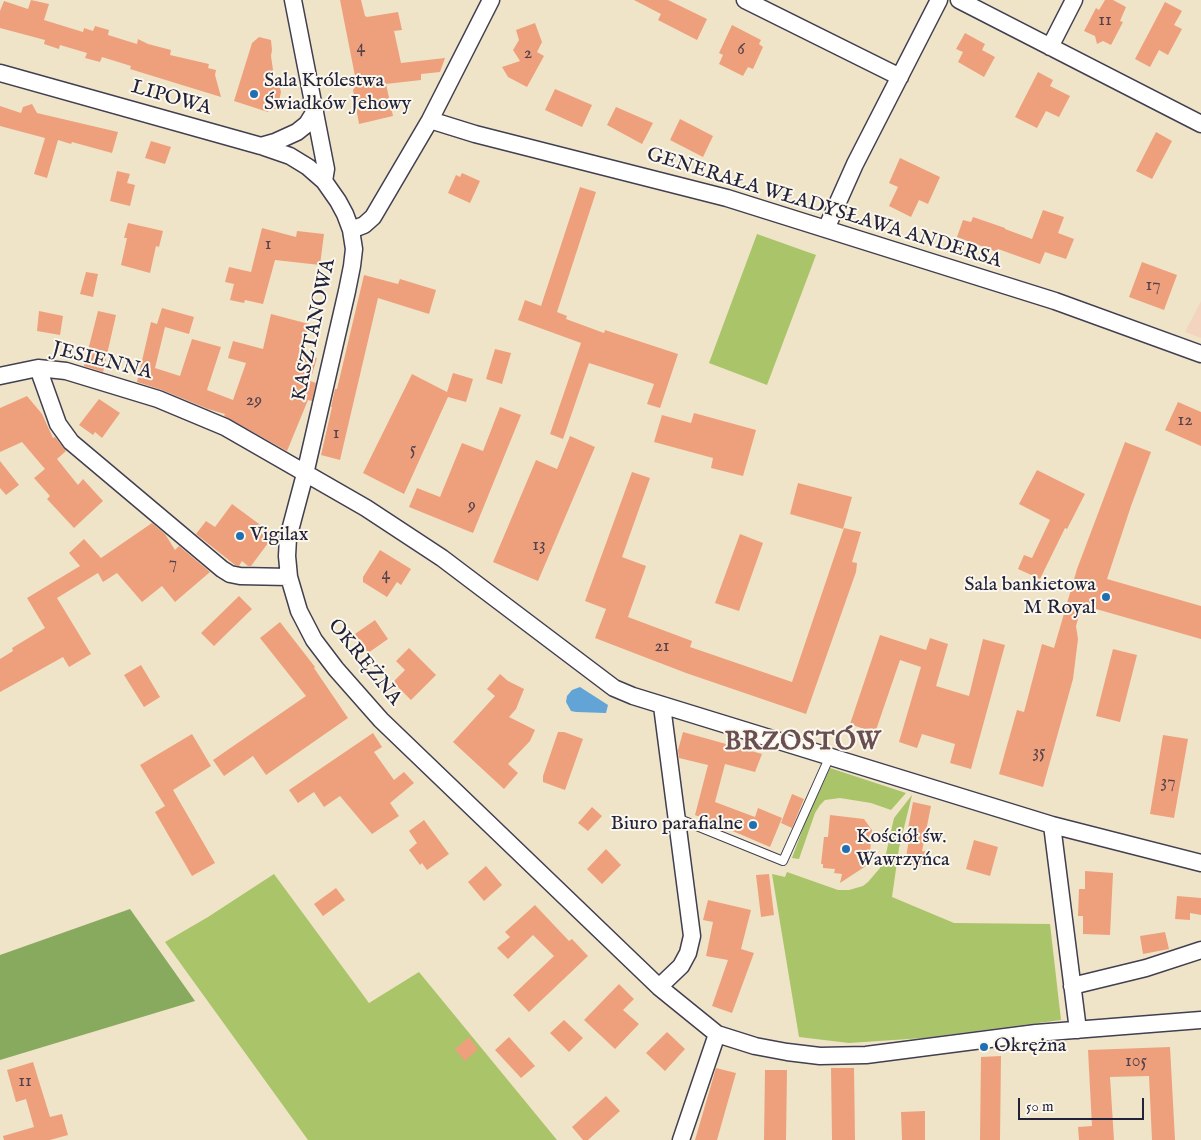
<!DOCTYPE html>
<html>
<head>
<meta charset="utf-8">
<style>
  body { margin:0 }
  #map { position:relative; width:1201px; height:1140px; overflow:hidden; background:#efe4c7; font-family:"IM FELL English",serif }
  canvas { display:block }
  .scale { position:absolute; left:1018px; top:1098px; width:126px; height:22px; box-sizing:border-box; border:2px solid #22223b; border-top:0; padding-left:6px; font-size:15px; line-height:18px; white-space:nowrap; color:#22223b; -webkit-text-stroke:4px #fbf7ec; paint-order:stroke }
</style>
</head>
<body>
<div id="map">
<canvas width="1201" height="1140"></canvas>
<div class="scale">50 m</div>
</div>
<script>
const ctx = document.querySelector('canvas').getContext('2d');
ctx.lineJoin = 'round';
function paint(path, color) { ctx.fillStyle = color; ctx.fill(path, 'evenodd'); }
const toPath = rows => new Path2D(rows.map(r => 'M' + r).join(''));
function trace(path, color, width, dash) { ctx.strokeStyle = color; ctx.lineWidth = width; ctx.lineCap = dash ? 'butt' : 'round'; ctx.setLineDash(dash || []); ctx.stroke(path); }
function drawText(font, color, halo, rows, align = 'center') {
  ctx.font = font + ' "IM FELL English",serif'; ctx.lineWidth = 4; ctx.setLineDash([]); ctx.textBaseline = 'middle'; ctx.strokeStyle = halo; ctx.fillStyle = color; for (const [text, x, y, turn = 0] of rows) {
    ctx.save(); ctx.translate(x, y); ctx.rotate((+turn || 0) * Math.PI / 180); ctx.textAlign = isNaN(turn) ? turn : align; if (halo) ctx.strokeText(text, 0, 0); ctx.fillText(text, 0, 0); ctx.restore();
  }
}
paint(toPath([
  [1201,301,1201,338,1185,332]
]), '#f3d4bf');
paint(toPath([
  [757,234,816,255,767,385,709,363],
  [830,768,906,793,891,810,871,803,840,798,825,800,820,805,815,813,799,859,792,858,806,820],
  [912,795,899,848,892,897,954,923,1050,924,1061,1020,923,1038,849,1043,799,1037,772,874,785,877,787,872,838,890,849,890,863,886,868,882,880,868,885,858,894,818],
  [274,874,369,1003,419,972,557,1140,308,1140,165,942,208,917]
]), '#aac46a');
paint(toPath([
  [130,909,195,1001,0,1060,0,955]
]), '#87aa5e');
paint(toPath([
  [580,687,608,705,606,713,576,712,571,711,566,702,567,696,572,690]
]), '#61a4d5');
paint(toPath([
  [31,0,49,4,44,20,83,32,84,28,93,31,95,26,109,30,108,35,137,44,138,39,148,44,171,50,170,55,209,64,208,68,216,70,215,75,221,97,130,69,131,66,102,57,100,62,85,58,87,53,60,45,59,49,44,44,45,40,0,28,0,11,4,1,28,9],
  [340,0,361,0,365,16,367,17,398,12,402,30,394,31,401,63,445,58,440,72,421,74,421,80,386,84,393,116,359,124,353,90,356,86,356,81],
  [634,0,668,0,707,19,697,40,658,20,661,14],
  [1105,0,1113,0,1126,7,1120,21,1123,22,1111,45,1103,41,1097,44,1095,36,1084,31,1096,8,1099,10],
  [1165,2,1182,11,1174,25,1182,29,1168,55,1159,50,1150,67,1135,59],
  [535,23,542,42,537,52,544,56,527,87,508,77,502,67,520,61,513,50,519,40,516,30],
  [732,25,761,40,759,44,763,47,753,69,748,67,743,76,719,64,723,55,719,53],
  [965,33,985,44,982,50,995,57,984,77,958,62,963,52,956,49],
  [259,37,271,40,272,50,271,56,274,77,277,77,281,92,277,110,270,107,268,112,234,101,252,43],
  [1038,72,1053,80,1050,86,1070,96,1059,117,1046,111,1037,128,1015,117],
  [555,89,592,105,582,127,545,110],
  [32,104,37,113,118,132,112,153,72,142,71,144,58,140,47,178,34,174,45,138,0,126,0,106,21,113,23,107],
  [616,107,653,123,642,144,607,125],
  [680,119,713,136,703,157,670,140],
  [1156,132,1172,141,1152,179,1136,171],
  [151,141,171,147,165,164,145,158],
  [900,158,940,177,928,204,919,200,911,217,889,206,898,187,889,183],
  [117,171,130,174,127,183,135,185,130,206,110,201],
  [462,173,480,181,470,203,448,193,456,175,460,177],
  [580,187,596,192,557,312,567,316,566,319,604,333,605,330,678,354,660,408,647,404,654,384,589,363,563,439,550,434,581,343,518,320,525,300,541,306],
  [1043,210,1064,217,1058,233,1074,239,1066,259,1045,252,1040,264,998,249,997,252,957,237,963,220,971,222,973,217,1005,228,1005,229,1032,239],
  [128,223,163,231,159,247,156,246,150,273,121,265,127,238,124,238],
  [262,228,296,237,297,231,324,234,320,265,275,260,263,304,245,300,244,303,230,300,234,284,225,282,229,267,251,272],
  [1142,262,1177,275,1164,310,1129,297],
  [86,272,98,274,93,297,80,294],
  [364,275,398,284,400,279,436,290,429,314,378,298,340,460,321,455,332,407,331,407,335,389,337,389],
  [162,308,194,317,189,334,165,327,155,368,180,376,192,339,221,347,207,390,233,400,246,363,228,358,233,341,263,349,271,314,309,324,301,353,317,358,310,381,316,383,312,401,308,400,287,451,224,416,225,414,208,409,162,390,137,382,151,322,157,324],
  [39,311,63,316,60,335,37,331],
  [98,311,116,315,103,372,84,366],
  [495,349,511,353,502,384,486,379],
  [453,373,473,379,466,402,448,397,404,494,363,473,412,374,447,392],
  [27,396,42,414,53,438,55,437,66,451,57,459,78,485,83,479,103,501,74,528,47,499,50,496,34,478,45,469,22,442,0,452,0,408],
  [99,399,120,413,102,438,95,432,93,435,79,425],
  [1178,402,1201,412,1201,446,1165,430],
  [500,407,521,415,473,533,409,507,417,488,440,497,462,443,483,451],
  [694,413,756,430,743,476,711,468,713,458,654,442,662,415,691,423],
  [570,436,595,447,538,581,493,562,536,460,557,469],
  [1125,442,1151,452,1131,506,1107,579,1201,606,1201,639,1082,605,1076,626,1078,639,1073,679,1043,787,999,774,1017,710,1024,712,1042,644,1054,648,1077,569],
  [0,461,19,485,6,495,0,488],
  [1037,470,1085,494,1067,529,1065,528,1040,579,1018,569,1024,555,1032,558,1050,520,1019,504],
  [632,472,650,478,622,557,646,566,628,617,692,641,690,647,792,682,844,528,861,532,852,562,857,563,856,572,806,714,686,673,595,638,606,609,585,601],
  [798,483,852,497,843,529,790,514],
  [232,504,274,535,251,566,248,566,242,561,239,566,235,565,196,534,206,521,215,527],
  [152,523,165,534,175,550,179,546,210,572,175,602,162,586,142,602,117,573,103,582,98,573,57,598,91,654,69,667,63,657,0,692,0,659,13,651,12,648,45,628,27,598,80,566,69,553,84,539,101,558],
  [740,534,763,543,739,611,715,603],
  [380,550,411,569,401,585,397,582,387,597,363,582,363,577],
  [239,596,252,609,214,646,201,633],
  [375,620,388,639,368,653,355,634],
  [280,622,315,667,314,668,348,718,266,775,253,756,224,776,213,760,306,696,260,638],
  [880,635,926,650,930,638,948,644,936,686,969,696,983,639,1005,645,971,769,950,763,955,744,922,734,917,748,899,742,921,667,900,660,875,733,850,724],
  [409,648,436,675,411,700,393,682,405,670,396,661],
  [1113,649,1137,655,1120,722,1096,716],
  [141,665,160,697,144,707,124,675],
  [500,674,508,681,524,689,516,709,509,717,535,730,530,741,508,764,518,773,504,789,453,742,495,696,487,689],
  [558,732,564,732,583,739,565,790,543,782,543,776],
  [683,732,762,754,755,772,725,764,715,802,755,817,758,808,782,818,770,847,695,815,708,765,679,758,678,750],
  [373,733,382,747,374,752,394,780,404,772,414,783,390,803,399,816,372,834,340,796,324,807,314,792,298,803,289,790],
  [192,734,211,766,173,790,215,863,192,876,155,812,165,806,140,765],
  [1163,735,1188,739,1174,818,1150,814],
  [792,794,804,799,792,828,781,823],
  [913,802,931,806,922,851,928,852,925,867,905,864,909,839,906,839],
  [592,807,602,816,588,831,578,823],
  [830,815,864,819,872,830,869,864,840,883,842,874,834,873,835,869,823,868,823,864,821,864,824,837,828,837],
  [424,820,449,854,427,870,422,863,420,865,409,850,417,843,409,831],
  [974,840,998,847,990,876,966,869],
  [606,849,621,865,602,884,587,869],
  [486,866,502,885,484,901,468,882],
  [1085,871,1113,873,1110,935,1083,934,1083,916,1078,916,1079,889,1085,889],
  [769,874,774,915,761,917,756,875],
  [336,888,345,900,323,916,314,904],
  [1177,896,1201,898,1201,915,1190,913,1190,920,1175,919],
  [708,900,751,910,741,949,754,953,732,1013,712,1006,728,960,706,956,713,922,703,920],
  [535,905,569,941,572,939,588,956,529,1012,513,995,554,956,533,935,508,959,497,948,510,937,505,932],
  [1165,932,1169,949,1143,954,1140,936],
  [619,984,634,999,623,1010,639,1024,615,1049,584,1020],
  [564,1020,583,1038,569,1052,550,1033],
  [667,1032,685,1049,665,1071,646,1053],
  [469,1037,478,1049,465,1061,455,1049],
  [509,1037,535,1066,521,1078,495,1050],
  [1170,1047,1175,1140,1152,1140,1149,1076,1110,1077,1114,1140,1079,1140,1078,1127,1092,1126,1088,1050],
  [1001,1056,1000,1140,980,1140,981,1057],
  [33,1062,50,1117,62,1114,68,1135,50,1140,4,1140,3,1136,34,1127,26,1099,16,1102,7,1070],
  [716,1068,736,1073,717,1140,695,1140],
  [831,1068,854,1068,855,1140,832,1140],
  [765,1070,787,1070,786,1140,764,1140],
  [606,1096,620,1111,588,1140,583,1140,572,1127],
  [925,1111,925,1140,902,1140,901,1112]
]), '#eea07d');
const service = toPath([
  [677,818,783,861,830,756]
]);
const minor = toPath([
  [293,0,326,169,324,181],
  [745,0,900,77],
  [959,0,1201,124],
  [1050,47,1074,0],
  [0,73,261,146,290,156,308,167,324,181,338,201,345,214,351,230,354,249,352,266,347,291,305,474,288,538,287,556,289,577,299,611,314,640,336,669,381,720,659,987,717,1034,755,1046,787,1052,820,1056,866,1055,1036,1033,1201,1020],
  [430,120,475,134,727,198,1055,301,1201,354],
  [261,146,275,142,297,132,307,124,315,111],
  [826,229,855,164,939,0],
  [351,230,364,225,373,217,430,120,491,0],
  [38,368,58,424,71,442,222,569,230,574,240,576,289,577],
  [0,376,38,368,66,371,158,399,225,427,366,508,442,558,614,688,633,696,1052,825,1201,863],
  [1052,825,1078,1030],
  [1072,986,1146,968,1201,950],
  [659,987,681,966,688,953,692,936,662,706],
  [681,1140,717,1034]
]);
trace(service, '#413f50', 10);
trace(minor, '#413f50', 19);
trace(service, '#fff', 8);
trace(minor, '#fff', 16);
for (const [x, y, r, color] of [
  [254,94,5,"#1f6fb2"],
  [240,536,5,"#1f6fb2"],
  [1106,597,5,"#1f6fb2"],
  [753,825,5,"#1f6fb2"],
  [846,849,5,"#1f6fb2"],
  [984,1047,5,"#1f6fb2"]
]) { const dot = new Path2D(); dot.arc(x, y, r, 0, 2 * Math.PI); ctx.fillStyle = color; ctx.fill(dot); trace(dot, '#fbf7ec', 2); }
drawText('18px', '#55424c', null, [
  ["11",1105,21],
  ["4",361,48],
  ["6",741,50],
  ["2",528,54],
  ["1",268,245],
  ["17",1153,286],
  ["29",254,401],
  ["12",1185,421],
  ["1",336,434],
  ["5",413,450],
  ["9",472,506],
  ["13",539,546],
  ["7",173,564],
  ["4",386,575],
  ["21",662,647],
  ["35",1039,753],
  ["37",1168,783],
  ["105",1136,1062],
  ["11",25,1082]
]);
drawText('20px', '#22223b', '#fbf7ec', [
  ["Sala Królestwa",264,82],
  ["Świadków Jehowy",264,105],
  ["Vigilax",250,536],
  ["Sala bankietowa",1096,586,"right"],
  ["M Royal",1096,609,"right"],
  ["Biuro parafialne",743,825,"right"],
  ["Kościół św.",856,838],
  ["Wawrzyńca",856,861],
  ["Okrężna",994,1047]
], 'left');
drawText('20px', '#22223b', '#fbf7ec', [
  ["LIPOWA",171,99,16],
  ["GENERAŁA WŁADYSŁAWA ANDERSA",824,209,17],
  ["KASZTANOWA",315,330,-78],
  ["JESIENNA",102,362,14],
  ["OKRĘŻNA",364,663,51]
]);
ctx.letterSpacing = '1px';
drawText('bold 25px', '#694e52', '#fbf7ec', [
  ["BRZOSTÓW",803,744]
]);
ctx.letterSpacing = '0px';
</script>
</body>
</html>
